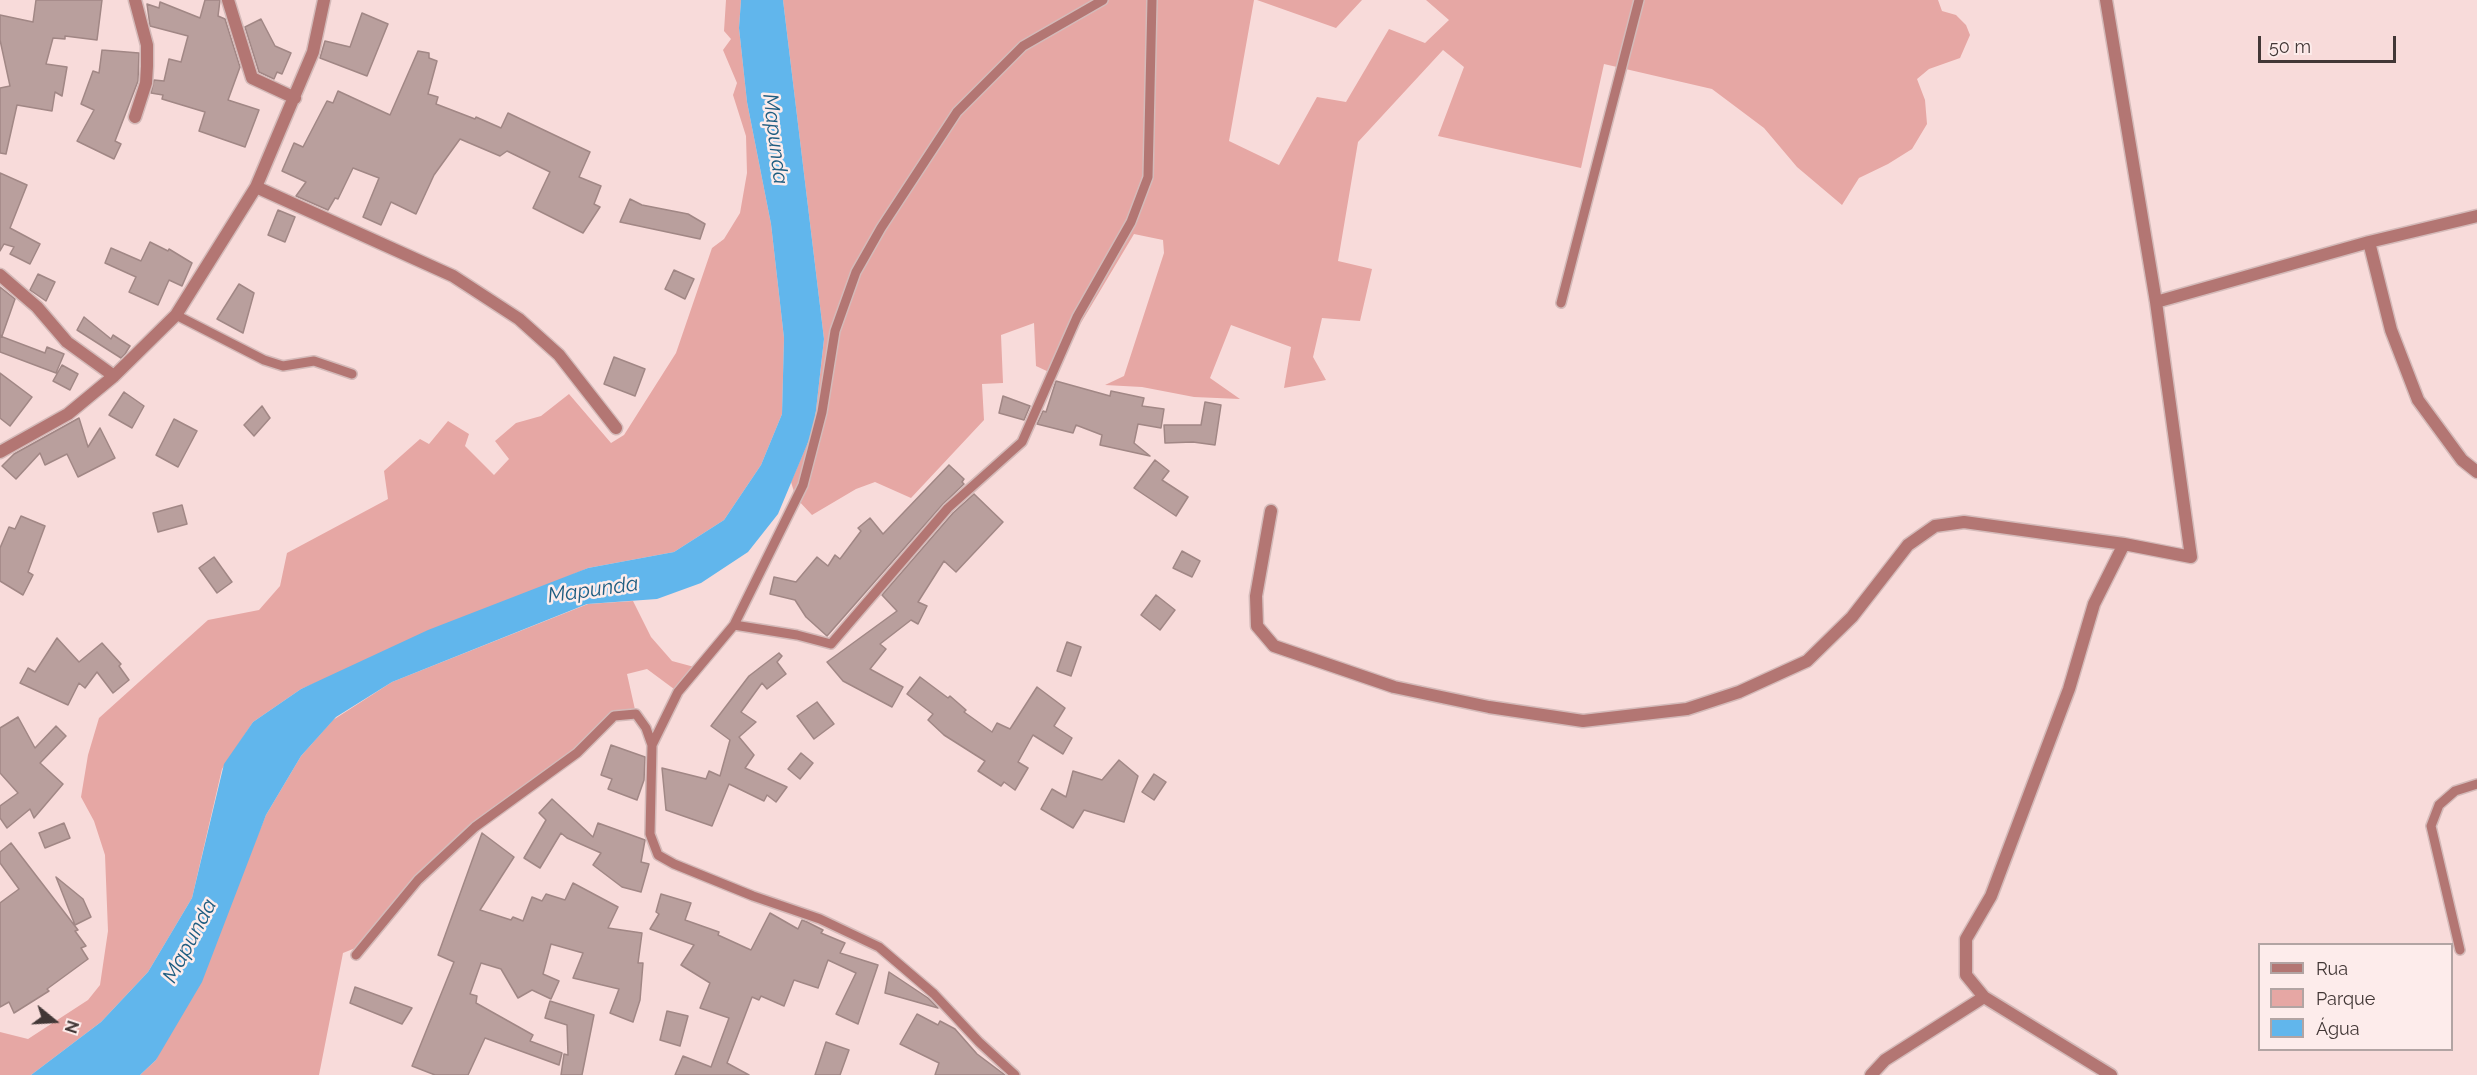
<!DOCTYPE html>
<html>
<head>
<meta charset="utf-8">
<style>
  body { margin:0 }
  #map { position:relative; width:2477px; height:1075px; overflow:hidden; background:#f8dbda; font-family:Raleway,sans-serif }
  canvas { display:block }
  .legend { position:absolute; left:2258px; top:943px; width:195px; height:108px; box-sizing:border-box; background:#fdeceb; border:2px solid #b2a4a3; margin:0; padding:8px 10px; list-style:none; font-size:18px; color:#423736 }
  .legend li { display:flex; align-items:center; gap:12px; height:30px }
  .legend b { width:30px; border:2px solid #b2a4a3 }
  .north { position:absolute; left:24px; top:991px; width:60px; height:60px; -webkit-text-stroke:4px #fdeceb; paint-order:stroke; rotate:108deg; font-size:16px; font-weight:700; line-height:24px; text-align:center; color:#423736 }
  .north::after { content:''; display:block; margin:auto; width:21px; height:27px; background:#423736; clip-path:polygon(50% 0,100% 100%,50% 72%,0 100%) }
  .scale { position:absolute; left:2258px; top:36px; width:138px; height:27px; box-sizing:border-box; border:3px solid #423736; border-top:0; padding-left:8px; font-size:18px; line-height:21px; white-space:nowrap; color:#423736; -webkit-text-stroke:4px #fdeceb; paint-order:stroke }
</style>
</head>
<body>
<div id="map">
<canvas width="2477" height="1075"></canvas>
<ul class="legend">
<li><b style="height:8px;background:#b37673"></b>Rua</li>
<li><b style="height:16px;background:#e6a7a4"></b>Parque</li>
<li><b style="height:16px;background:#61b6ec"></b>Água</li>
</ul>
<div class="north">N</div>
<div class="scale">50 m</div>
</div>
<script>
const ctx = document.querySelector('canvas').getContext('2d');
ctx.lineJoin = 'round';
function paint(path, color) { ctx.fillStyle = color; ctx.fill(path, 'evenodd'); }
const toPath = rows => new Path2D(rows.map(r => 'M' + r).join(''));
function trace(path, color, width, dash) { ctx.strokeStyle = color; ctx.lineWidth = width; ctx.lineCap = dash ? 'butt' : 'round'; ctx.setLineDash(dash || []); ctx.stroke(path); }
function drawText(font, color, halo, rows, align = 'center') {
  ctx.font = font + ' Raleway,sans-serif'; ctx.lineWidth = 5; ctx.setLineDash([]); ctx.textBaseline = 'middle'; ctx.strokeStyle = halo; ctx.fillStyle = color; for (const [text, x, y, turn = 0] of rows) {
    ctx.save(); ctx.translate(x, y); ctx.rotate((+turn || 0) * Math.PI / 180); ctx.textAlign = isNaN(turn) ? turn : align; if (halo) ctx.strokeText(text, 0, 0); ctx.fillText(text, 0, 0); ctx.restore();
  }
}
paint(toPath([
  [726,0,741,0,739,28,747,102,771,224,784,338,782,414,761,465,724,520,674,552,588,568,301,689,253,722,222,769,192,898,148,972,101,1022,31,1075,0,1075,0,1032,28,1039,88,1000,100,985,108,931,105,855,94,821,81,797,88,755,99,718,208,620,259,610,280,586,287,553,388,499,384,471,420,439,429,444,448,421,469,434,465,446,494,475,509,459,495,441,516,423,541,416,569,394,611,443,624,435,676,353,712,248,724,239,740,213,747,173,746,136,733,95,737,83,723,50,731,39,724,31],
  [783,0,1254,0,1229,141,1279,165,1317,97,1346,102,1389,29,1425,43,1449,20,1426,0,1938,0,1942,11,1956,15,1966,25,1970,35,1960,58,1929,69,1917,79,1925,100,1927,124,1912,149,1888,164,1859,178,1842,205,1797,167,1764,128,1712,89,1604,64,1581,168,1438,136,1464,67,1443,50,1358,142,1338,261,1372,269,1360,321,1322,318,1313,357,1326,380,1284,388,1291,347,1231,325,1210,378,1240,399,1194,397,1142,387,1105,385,1124,376,1164,253,1163,240,1134,234,1051,373,1036,366,1034,323,1001,335,1003,383,982,384,984,420,911,498,875,482,856,489,812,515,796,498,791,482,814,428,824,339],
  [1257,0,1362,0,1336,28],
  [633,601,651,637,672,661,698,668,678,692,647,669,627,674,636,714,614,717,577,753,475,827,418,880,368,943,343,953,319,1075,140,1075,156,1060,237,885,266,815,301,756,333,720,392,682,495,641,588,604]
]), '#e6a7a4');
paint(toPath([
  [741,0,783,0,824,339,814,428,778,514,748,552,701,583,657,599,587,604,392,682,336,717,301,756,266,815,202,982,156,1060,140,1075,31,1075,101,1022,148,972,192,898,224,764,253,722,301,689,428,630,588,568,674,552,724,520,761,465,782,414,784,338,771,224,747,102,739,28]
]), '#61b6ec');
const building = toPath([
  [36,0,102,0,97,40,65,36,65,39,53,38,46,64,67,67,62,96,55,92,52,111,17,105,6,154,0,153,0,88,10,86,0,40,0,15,33,22,36,0],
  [205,0,220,0,218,16,225,19,240,67,228,100,259,110,245,147,199,131,205,112,162,99,163,95,151,93,154,80,164,81,169,59,181,62,188,36,150,26,147,4,159,8,160,2,200,18,205,0],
  [362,13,388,24,367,76,320,58,325,41,350,47,362,13],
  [261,19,275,46,291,53,282,74,277,72,274,79,259,72,245,27,261,19],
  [102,50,139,53,138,81,115,141,121,144,114,159,77,141,94,110,81,104,93,71,99,73,102,50],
  [418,51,429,53,429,58,437,61,428,94,438,97,436,104,475,119,476,117,501,128,508,113,590,152,579,177,601,186,594,204,600,207,583,233,533,208,550,172,507,151,500,156,460,139,434,175,416,214,391,202,381,225,363,217,379,178,353,168,338,199,335,198,328,210,296,196,306,182,282,171,294,143,303,147,327,101,333,103,338,91,390,115,418,51],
  [0,173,27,185,10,228,40,244,30,264,10,254,14,247,4,244,0,251,0,173],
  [630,199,642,205,688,214,705,224,700,239,620,222,630,199],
  [278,210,295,217,285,242,268,235,278,210],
  [150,242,168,251,169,249,192,263,182,286,169,280,158,305,129,292,136,277,105,263,111,248,141,261,150,242],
  [674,270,694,279,685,299,665,289,674,270],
  [38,274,55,282,46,301,30,290,38,274],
  [239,284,254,293,243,333,217,319,239,284],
  [0,287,15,299,2,336,0,335,0,287],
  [84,317,111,339,113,335,130,346,125,354,121,358,77,330,84,317],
  [0,336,45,353,47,347,64,354,56,373,0,352,0,336],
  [614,357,645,369,635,396,604,384,614,357],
  [62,365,78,374,70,390,53,381,62,365],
  [0,373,32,397,10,426,0,418,0,373],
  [1056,381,1110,396,1111,391,1144,398,1142,406,1164,409,1161,428,1138,424,1134,443,1150,456,1100,445,1102,435,1076,425,1073,433,1037,424,1043,411,1046,412,1056,381],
  [124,392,144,406,132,428,109,415,124,392],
  [1003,396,1030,406,1024,420,999,413,1003,396],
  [1205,402,1221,405,1215,445,1193,442,1165,443,1164,425,1201,425,1205,402],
  [262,406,270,418,254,436,244,425,262,406],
  [79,418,88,447,100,428,115,458,78,477,67,454,45,465,40,453,16,479,2,466,14,454,79,418],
  [174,419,197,431,178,467,156,455,174,419],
  [1155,460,1169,471,1162,480,1188,497,1176,516,1134,488,1155,460],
  [949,465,964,479,962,482,964,484,943,504,827,636,806,617,795,600,770,594,774,577,796,582,817,557,828,566,835,555,840,559,861,531,858,528,870,518,883,534,949,465],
  [974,494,1003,522,956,572,944,561,918,602,927,606,918,624,911,620,880,644,886,649,870,669,903,687,892,707,843,681,827,662,897,611,882,595,953,513,974,494],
  [182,505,187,524,158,532,153,513,182,505],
  [21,516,45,526,28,572,33,575,23,595,0,581,0,548,9,527,15,529,21,516],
  [1182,551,1200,561,1192,577,1173,568,1182,551],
  [214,557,232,582,217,593,199,568,214,557],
  [1156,595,1175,610,1160,630,1141,615,1156,595],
  [57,638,79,662,102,643,121,664,119,666,129,680,113,693,97,672,85,688,79,683,68,705,20,683,28,668,35,672,57,638],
  [1067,642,1081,647,1071,676,1057,671,1067,642],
  [779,653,782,656,777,662,786,674,767,689,762,683,741,712,756,722,739,737,754,755,745,768,787,787,776,802,767,795,764,801,729,784,712,826,666,810,662,768,706,779,709,771,720,776,730,740,711,726,749,676,779,653],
  [920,677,948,698,950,696,966,710,964,712,992,732,997,723,1010,729,1037,687,1065,708,1054,726,1072,738,1063,754,1033,735,1018,762,1028,768,1015,790,1004,782,1001,786,978,771,985,761,944,735,928,720,933,714,907,694,920,677],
  [817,702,834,724,814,739,797,716,817,702],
  [18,717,35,748,56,726,66,736,40,763,63,784,34,818,30,809,7,828,0,818,0,806,18,793,0,773,0,728,18,717],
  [611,745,645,757,644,780,637,800,608,789,612,779,601,775,611,745],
  [801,753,813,763,800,779,788,769,801,753],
  [1119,760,1138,776,1124,822,1084,810,1073,828,1041,809,1052,789,1066,797,1073,771,1102,780,1119,760],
  [1154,774,1166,782,1154,800,1142,792,1154,774],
  [552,799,593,837,598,823,645,840,641,862,649,864,641,892,622,887,593,865,601,853,567,838,561,833,540,868,524,858,546,820,539,813,552,799],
  [64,823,70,838,45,848,39,833,64,823],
  [482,833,514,857,480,910,511,920,513,917,523,921,532,897,542,901,546,894,565,900,573,883,618,907,608,928,642,933,638,963,643,963,640,1000,633,1022,610,1013,619,989,573,978,583,953,551,944,543,974,559,981,551,999,532,990,518,998,501,969,481,963,470,994,477,996,476,1003,533,1035,530,1041,562,1053,559,1065,485,1038,468,1075,435,1075,412,1066,454,962,438,955,482,833],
  [11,843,78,930,75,931,86,946,81,948,88,959,47,989,49,991,14,1013,9,1002,0,1007,0,903,19,889,0,863,0,852,11,843],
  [56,877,83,899,91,917,75,925,56,877],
  [661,894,691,903,685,920,719,932,718,935,751,950,770,913,798,929,802,920,807,922,823,930,821,933,845,943,840,953,878,965,858,1024,836,1014,856,973,828,960,818,988,794,980,784,1006,761,996,759,1000,752,997,727,1063,749,1075,675,1075,683,1056,711,1067,729,1018,700,1008,710,983,681,965,694,945,650,929,659,914,656,912,661,894],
  [889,972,928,998,938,1008,885,993,889,972],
  [355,987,412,1008,402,1024,350,1003,355,987],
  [550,1001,594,1015,582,1075,561,1075,564,1054,568,1055,567,1025,545,1018,550,1001],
  [667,1011,688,1016,680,1046,660,1040,667,1011],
  [917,1014,938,1025,940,1021,955,1029,977,1054,1005,1075,935,1075,939,1063,900,1044,917,1014],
  [826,1042,849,1050,840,1075,815,1075,826,1042]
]);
paint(building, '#b99f9d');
trace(building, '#a18785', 1.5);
const lane = toPath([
  [1561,303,1639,0],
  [176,315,264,360,283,366,314,361,352,374],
  [734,625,803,485,822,412,835,331,856,272,881,228,957,112,1023,46,1103,0],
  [652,745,678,692,734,625,797,635,831,644,948,508,1022,442,1077,317,1131,222,1148,177,1152,0],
  [2460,950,2431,826,2439,805,2455,791,2477,784],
  [356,955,418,880,475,827,577,753,614,716,636,714,646,728,652,745,650,834,658,855,674,864,753,896,820,919,879,947,934,994,979,1042,1015,1075]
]);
const street = toPath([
  [228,0,252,78,295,98],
  [135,117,146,83,147,66,147,45,135,0],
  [256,187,453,276,519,319,559,355,616,428],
  [2369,242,2391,330,2418,400,2462,460,2477,472],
  [0,275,37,307,67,342,114,376],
  [2156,302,2369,242,2477,216],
  [0,452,68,414,114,376,176,315,256,187,313,52,324,0],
  [1271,511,1256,596,1257,626,1274,646,1394,687,1489,707,1583,721,1687,709,1739,692,1807,661,1852,617,1908,545,1935,526,1964,522,2124,544,2191,557,2156,302,2106,0],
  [1871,1075,1885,1060,1984,997],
  [2111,1075,1984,997,1966,975,1966,939,1991,896,2069,689,2094,604,2124,544]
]);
trace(lane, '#d4bab9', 12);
trace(street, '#d4bab9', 15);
trace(lane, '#b37673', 9);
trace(street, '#b37673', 12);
drawText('italic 21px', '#1e5d81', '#fdeceb', [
  ["Mapunda",775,139,83],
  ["Mapunda",593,590,-8],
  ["Mapunda",190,941,-62]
]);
</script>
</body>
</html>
